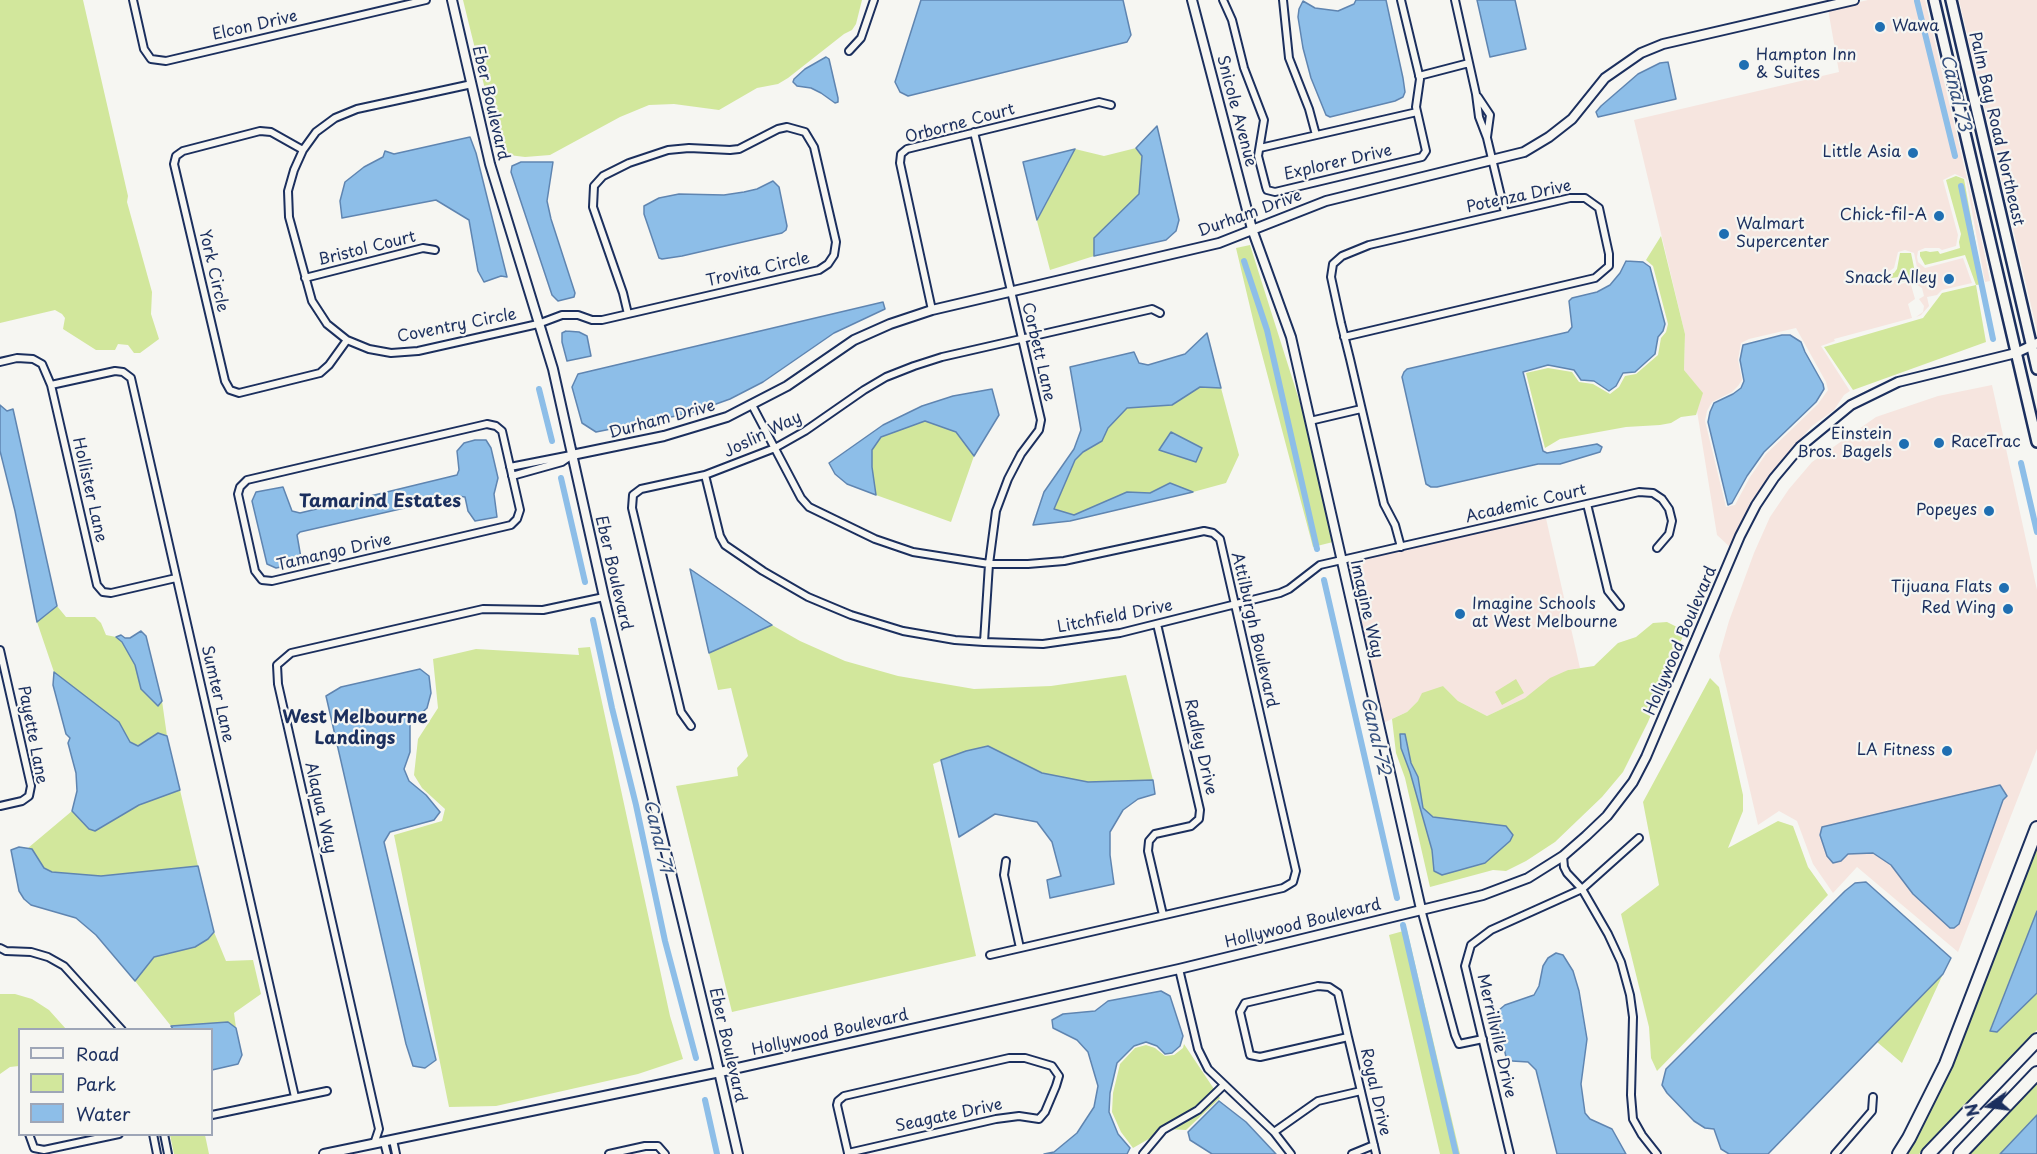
<!DOCTYPE html>
<html>
<head>
<meta charset="utf-8">
<style>
  body { margin:0 }
  #map { position:relative; width:2037px; height:1154px; overflow:hidden; background:#f6f6f2; font-family:"Playpen Sans",sans-serif }
  canvas { display:block }
  .legend { position:absolute; left:18px; top:1028px; width:195px; height:108px; box-sizing:border-box; background:#f6f6f2; border:2px solid #9ea6b7; margin:0; padding:8px 10px; list-style:none; font-size:18px; color:#1b2f5e }
  .legend li { display:flex; align-items:center; gap:12px; height:30px }
  .legend b { width:30px; border:2px solid #9ea6b7 }
  .north { position:absolute; left:1959px; top:1076px; width:60px; height:60px; -webkit-text-stroke:4px #f6f6f2; paint-order:stroke; rotate:256deg; font-size:16px; font-weight:700; line-height:24px; text-align:center; color:#1b2f5e }
  .north::after { content:''; display:block; margin:auto; width:21px; height:27px; background:#1b2f5e; clip-path:polygon(50% 0,100% 100%,50% 72%,0 100%) }
</style>
</head>
<body>
<div id="map">
<canvas width="2037" height="1154"></canvas>
<ul class="legend">
<li><b style="height:8px;background:#f6f6f2"></b>Road</li>
<li><b style="height:16px;background:#d2e79c"></b>Park</li>
<li><b style="height:16px;background:#8dbee8"></b>Water</li>
</ul>
<div class="north">N</div>
</div>
<script>
const ctx = document.querySelector('canvas').getContext('2d');
ctx.lineJoin = 'round';
function paint(path, color) { ctx.fillStyle = color; ctx.fill(path, 'evenodd'); }
const toPath = rows => new Path2D(rows.map(r => 'M' + r).join(''));
function trace(path, color, width, dash) { ctx.strokeStyle = color; ctx.lineWidth = width; ctx.lineCap = dash ? 'butt' : 'round'; ctx.setLineDash(dash || []); ctx.stroke(path); }
function drawText(font, color, halo, rows, align = 'center') {
  ctx.font = font + ' "Playpen Sans",sans-serif'; ctx.lineWidth = 4.5; ctx.setLineDash([]); ctx.textBaseline = 'middle'; ctx.strokeStyle = halo; ctx.fillStyle = color; for (const [text, x, y, turn = 0] of rows) {
    ctx.save(); ctx.translate(x, y); ctx.rotate((+turn || 0) * Math.PI / 180); ctx.textAlign = isNaN(turn) ? turn : align; if (halo) ctx.strokeText(text, 0, 0); ctx.fillText(text, 0, 0); ctx.restore();
  }
}
paint(toPath([
  [1868,0,1925,0,1984,251,1990,281,1985,282,1966,179,1955,174,1943,180,1958,235,1956,246,1942,250,1939,248,1925,248,1918,251,1917,257,1918,262,1925,268,1963,258,1972,283,1942,290,1937,295,1927,297,1929,306,1921,315,1916,317,1923,312,1924,306,1919,299,1924,296,1922,288,1913,282,1919,277,1914,253,1905,250,1898,252,1894,268,1882,276,1885,282,1896,280,1899,284,1913,282,1911,285,1915,299,1908,304,1912,318,1834,339,1835,341,1821,346,1850,391,1844,395,1834,410,1812,426,1780,462,1750,503,1731,548,1717,535,1697,411,1702,393,1684,370,1685,334,1634,120,1839,72,1828,9],
  [1796,328,1826,382,1828,390,1818,404,1766,454,1750,477,1735,505,1726,507,1705,421,1707,411,1712,402,1732,392,1738,386,1742,380,1738,360,1741,343,1749,339],
  [1959,0,2037,0,2037,331],
  [1992,385,2037,590,2037,749,1958,952,1857,867,1833,893,1813,864,1797,821,1779,811,1758,825,1719,656,1729,621,1754,553,1770,517,1789,489,1812,462,1876,417,1938,396],
  [1545,514,1580,668,1568,670,1525,698,1487,716,1458,701,1443,686,1418,701,1407,712,1379,725,1340,560]
]), '#f6e5df');
paint(toPath([
  [0,0,83,0,128,196,127,202,152,292,151,314,159,339,140,353,134,353,128,345,118,344,115,350,96,350,63,329,65,318,62,314,55,310,0,323],
  [463,0,862,0,856,24,852,30,844,34,788,78,778,84,757,88,719,110,674,104,649,105,620,117,550,155,525,157,501,154],
  [1136,148,1142,156,1139,194,1094,238,1094,256,1050,270,1037,221,1075,149,1104,156],
  [1956,176,1964,179,1983,284,1976,285,1986,342,1853,390,1824,347,1923,318,1942,293,1976,285,1965,255,1925,265,1920,256,1920,252,1926,251,1930,252,1938,251,1940,254,1960,248,1959,242,1961,234,1946,180],
  [1661,236,1685,334,1684,370,1703,393,1696,415,1681,417,1671,423,1660,425,1626,427,1560,439,1545,448,1526,373,1548,368,1572,372,1579,382,1593,384,1610,394,1619,387,1625,376,1636,374,1658,355,1661,338,1666,332,1668,324,1653,266,1646,260],
  [1250,245,1307,425,1333,542,1313,547,1255,328,1236,248],
  [1900,253,1911,253,1916,277,1913,280,1900,282,1898,277,1886,279,1885,275,1894,273,1897,269],
  [1200,387,1221,388,1239,455,1226,483,1193,492,1170,483,1150,493,1127,492,1074,515,1054,509,1075,460,1083,452,1102,441,1108,428,1127,408,1172,405],
  [925,421,956,432,974,456,951,522,876,495,872,467,872,450,881,437],
  [57,606,66,617,95,617,101,623,106,635,116,637,122,642,135,665,141,689,158,705,162,701,167,736,158,733,137,746,130,742,119,722,54,672,37,622],
  [1667,622,1685,631,1648,722,1623,772,1602,797,1555,842,1526,861,1506,871,1493,870,1430,887,1405,778,1396,753,1392,719,1407,712,1418,701,1422,693,1443,686,1458,701,1487,716,1525,698,1550,678,1568,670,1594,666,1618,643,1636,637,1653,623],
  [772,625,800,641,845,661,898,676,974,689,1051,686,1126,675,1153,780,1088,782,1042,773,988,746,966,751,933,764,976,956,732,1012,676,786,738,776,737,768,748,756,731,688,718,690,709,653],
  [590,647,670,1016,683,1059,638,1074,496,1106,449,1107,394,835,442,821,445,809,422,788,414,775,418,739,438,708,433,659,476,649,579,655,578,648],
  [1710,678,1719,687,1743,795,1743,811,1728,848,1778,821,1793,826,1808,867,1828,895,1657,1071,1651,1058,1649,1027,1621,914,1659,885,1643,802],
  [1516,679,1524,693,1502,705,1495,692],
  [180,790,198,866,101,876,52,872,44,868,32,849,28,848,72,811,89,829,139,805],
  [2037,839,2037,911,1990,1030,1997,1031,2037,993,2037,1030,1919,1154,1902,1154],
  [1407,930,1460,1154,1440,1154,1389,935],
  [214,932,226,961,253,960,261,994,234,1013,236,1028,228,1022,171,1026,135,981,154,957,195,947,208,939],
  [1943,974,1902,1063,1877,1042],
  [0,994,15,994,32,999,49,1010,66,1029,20,1030,19,1066,10,1067,0,1074],
  [1184,1044,1220,1098,1186,1130,1166,1129,1133,1148,1121,1132,1112,1112,1113,1093,1120,1064,1135,1048,1146,1045,1155,1048,1165,1056,1174,1055,1183,1048],
  [2037,1083,2037,1115,2000,1154,1969,1154],
  [170,1135,205,1135,209,1154,174,1154]
]), '#d2e79c');
const water = toPath([
  [921,0,1123,0,1131,35,1127,42,908,96,900,92,895,82,921,0],
  [1356,0,1386,0,1403,78,1405,92,1403,97,1395,101,1330,117,1326,115,1311,78,1303,48,1298,17,1299,9,1303,1,1315,8,1338,11,1354,4,1356,0],
  [1477,0,1515,0,1526,49,1490,57,1477,0],
  [826,57,829,59,838,98,838,102,835,103,821,93,811,88,797,86,793,82,794,79,805,69,826,57],
  [1668,62,1676,99,1598,117,1596,112,1601,106,1638,74,1660,63,1668,62],
  [1157,126,1179,220,1176,231,1166,240,1094,256,1094,238,1139,194,1142,156,1136,148,1157,126],
  [470,137,476,153,507,277,501,276,484,282,478,271,469,220,436,200,342,218,340,201,345,182,364,167,383,157,385,151,394,154,470,137],
  [1075,149,1037,220,1023,162,1075,149],
  [521,162,553,162,547,201,551,219,575,293,574,297,558,301,552,295,511,172,512,166,521,162],
  [773,181,779,187,787,226,786,230,782,233,682,256,662,259,659,258,644,214,644,206,659,198,679,194,724,195,744,192,757,189,773,181],
  [1626,261,1643,262,1650,267,1665,324,1663,331,1658,337,1655,354,1635,372,1623,373,1616,386,1609,391,1594,381,1581,380,1574,370,1548,365,1523,372,1543,451,1547,453,1597,444,1602,447,1600,452,1560,464,1538,464,1437,487,1431,487,1426,484,1402,377,1404,372,1407,369,1568,332,1572,327,1569,301,1572,298,1597,292,1610,285,1620,273,1626,261],
  [883,302,885,309,834,333,763,382,730,399,691,413,596,432,582,423,572,387,578,374,883,302],
  [566,331,579,332,587,336,591,356,567,361,562,342,562,333,566,331],
  [1207,333,1221,388,1200,387,1172,405,1127,408,1108,428,1102,441,1083,452,1075,460,1054,509,1074,515,1127,492,1150,493,1170,483,1193,492,1070,521,1033,525,1044,492,1074,449,1081,430,1070,367,1134,352,1139,363,1148,365,1185,354,1207,333],
  [1782,335,1790,335,1801,342,1805,352,1823,384,1824,389,1816,402,1764,452,1747,476,1732,503,1728,505,1708,422,1710,412,1714,403,1733,394,1741,388,1744,381,1740,360,1743,345,1782,335],
  [992,389,999,415,974,456,956,432,925,421,881,437,872,450,872,467,876,495,847,484,835,474,829,463,883,425,922,406,953,396,992,389],
  [0,405,7,411,13,409,57,606,37,622,15,511,0,451,0,405],
  [1171,432,1202,448,1196,462,1159,450,1171,432],
  [475,440,486,440,491,448,498,478,494,494,497,517,475,521,468,511,465,497,457,496,300,532,297,535,301,558,299,560,291,565,276,568,267,564,252,501,256,492,283,487,292,511,300,513,457,475,459,470,457,451,464,443,475,440],
  [690,569,772,625,709,653,690,569],
  [141,631,146,636,162,701,158,706,141,689,135,665,122,642,116,637,121,635,125,638,130,638,141,631],
  [420,669,429,676,431,693,427,708,410,724,410,752,404,769,409,781,426,795,440,812,434,820,390,832,384,842,436,1060,425,1068,413,1066,406,1044,326,696,341,687,420,669],
  [54,672,119,722,130,742,138,746,158,733,167,736,180,790,139,805,95,831,89,829,72,811,77,791,76,773,68,743,70,738,66,734,53,685,54,672],
  [1400,734,1405,734,1411,763,1418,777,1423,808,1433,817,1506,826,1513,835,1510,841,1485,863,1442,875,1434,871,1432,850,1410,772,1401,748,1400,734],
  [988,746,1042,773,1088,782,1153,780,1155,794,1138,799,1123,810,1110,832,1110,855,1114,884,1050,898,1047,880,1061,876,1052,842,1037,822,995,814,959,837,941,760,966,751,988,746],
  [2000,785,2007,796,2003,800,1959,924,1954,928,1950,928,1913,894,1891,865,1873,853,1848,854,1841,861,1833,863,1827,856,1820,835,1822,827,2000,785],
  [19,847,32,849,44,868,52,872,101,876,198,866,214,932,208,939,195,947,154,957,135,981,96,935,76,918,31,905,24,899,19,891,11,850,19,847],
  [1866,882,1951,958,1943,974,1768,1154,1729,1154,1721,1149,1714,1129,1705,1128,1694,1121,1667,1093,1662,1085,1666,1069,1845,891,1855,883,1866,882],
  [2037,911,2037,993,1997,1032,1990,1031,2037,911],
  [1556,953,1563,955,1573,971,1579,991,1587,1039,1581,1084,1585,1113,1590,1119,1612,1129,1626,1154,1557,1154,1536,1070,1528,1062,1512,1061,1506,1057,1497,1016,1499,1010,1505,1005,1534,995,1539,986,1543,966,1548,958,1556,953],
  [1161,991,1170,996,1183,1036,1180,1046,1172,1053,1165,1054,1157,1046,1146,1042,1134,1046,1117,1063,1110,1093,1109,1112,1118,1134,1130,1148,1127,1154,1044,1154,1054,1152,1077,1133,1094,1107,1098,1086,1088,1052,1077,1040,1053,1028,1052,1020,1063,1014,1095,1011,1108,1001,1161,991],
  [228,1022,236,1028,242,1055,238,1064,212,1070,212,1030,173,1029,171,1026,228,1022],
  [1219,1101,1246,1122,1276,1154,1212,1154,1190,1140,1188,1132,1219,1101],
  [2037,1115,2037,1154,2000,1154,2037,1115]
]);
paint(water, '#8dbee8');
trace(water, '#5f85b1', 1.5);
trace(toPath([
  [1917,1,1955,156],
  [1961,186,1993,339],
  [1244,261,1267,330,1317,549],
  [539,389,552,441],
  [2021,463,2037,532],
  [561,478,585,582],
  [1324,580,1397,898],
  [593,620,612,708,636,805,665,941,696,1058],
  [1403,925,1456,1154],
  [705,1100,717,1154]
]), '#8dbee8', 6);
const minor = toPath([
  [133,0,144,49,151,59,166,61,426,0],
  [1223,0,1232,20,1244,68,1264,120,1258,156,1266,187,1267,190,1275,192,1422,157,1426,151,1416,107,1420,79,1401,0],
  [1283,0,1289,58,1309,109,1316,135],
  [1455,0,1476,94,1479,117,1487,138,1505,213],
  [849,51,861,38,874,0],
  [1419,76,1469,63],
  [472,84,357,109,335,118,316,132,303,150,294,170,288,191,289,217,312,301,327,324,347,340,369,349,391,353,418,351,538,324,562,315,578,315,592,320,602,320,628,314,819,270,828,264,834,255,836,242,814,147,805,132,787,127,778,129,739,149,730,150,689,148,668,150,629,163,603,176,594,186,593,207,623,293,628,314],
  [1478,97,1490,115,1487,137],
  [974,132,1041,420,1039,430,1021,454,1008,479,996,511,989,564,984,642],
  [1260,148,1417,112],
  [303,150,271,132,260,131,183,151,176,156,174,164,225,381,230,390,239,393,320,373,329,365,347,340],
  [305,278,423,248,435,250],
  [932,310,900,163,901,154,907,149,1099,102,1111,105],
  [1344,337,1595,278,1609,266,1609,254,1599,208,1585,198,1570,198,1369,245,1342,256,1333,264,1331,277,1341,323,1350,359,1384,504,1395,525,1401,547],
  [0,362,17,358,33,359,42,364,51,385,97,585,103,592,111,593,176,578],
  [51,385,115,371,123,372,131,378,295,1097],
  [752,405,801,498,809,507,875,539,913,552,989,564,1028,564,1064,561,1204,531,1213,533,1220,539,1296,871,1293,882,1283,888,990,955],
  [1310,421,1361,409],
  [487,424,496,426,502,431,520,510,517,519,511,525,272,581,262,580,255,571,238,494,240,487,247,480,487,424],
  [510,467,571,455],
  [705,475,720,536,725,545,763,571,808,597,851,615,903,631,955,640,984,642,1043,644,1120,633,1280,593,1289,589,1320,565,1639,492,1653,493,1662,499,1669,509,1672,521,1669,534,1657,548],
  [512,476,562,462,572,455],
  [1587,504,1608,591,1620,606],
  [1157,624,1200,810,1199,819,1191,826,1155,834,1149,841,1148,851,1163,915],
  [0,650,31,786,29,796,22,801,0,806],
  [691,726,681,712,632,508,633,495,641,489,705,475,775,448,805,431,864,390,886,377,914,366,942,357,1152,309,1160,313],
  [1563,856,1564,867,1567,873,1582,889,1608,934,1621,962,1630,995,1633,1017,1631,1095,1633,1119,1642,1135,1657,1154],
  [1006,861,1004,875,1020,948],
  [1421,909,1455,1035,1459,1044,1483,1039],
  [0,948,6,951,31,952,48,957,64,966,122,1030],
  [1179,969,1198,1049,1208,1069,1274,1132,1291,1154],
  [1318,986,1329,987,1338,993,1348,1037,1260,1057,1250,1055,1240,1012,1245,1003,1318,986],
  [1348,1037,1376,1154],
  [212,1115,327,1091],
  [1274,1132,1318,1101,1361,1091],
  [29,1134,34,1148,44,1150,119,1134],
  [153,1134,157,1154],
  [164,1134,168,1154],
  [393,1140,396,1154],
  [384,1142,387,1154],
  [374,1144,379,1129,278,684,277,665,291,653,483,609,543,610,604,597],
  [848,1153,996,1119,1019,1116,1039,1119,1045,1112,1056,1086,1059,1076,1052,1066,1025,1058,1009,1058,844,1096,838,1101,837,1105,848,1153,848,1154],
  [609,1154,645,1146,658,1146,665,1154],
  [1143,1154,1163,1130,1198,1110,1224,1085],
  [1352,1154,1374,1145],
  [1510,1154,1465,966,1471,945,1491,930,1582,889,1639,838],
  [1835,1154,1872,1111,1873,1097]
]);
const tertiary = toPath([
  [452,0,490,164,553,369,604,597,715,1054,738,1154],
  [1192,0,1252,229,1291,337,1421,909],
  [572,455,664,436,727,417,787,386,854,340,890,324,932,310,1219,243,1326,201,1524,152,1549,137,1572,119,1605,78,1641,53,1663,44,1854,0],
  [324,1154,720,1072,1179,969,1483,895,1528,878,1563,856,1586,836,1607,816,1633,782,1646,757,1740,536,1756,505,1774,478,1800,447,1851,405,1898,382,2016,353,2037,343]
]);
const secondary = toPath([
  [1934,0,2037,442],
  [1951,0,2037,369]
]);
const motorway = toPath([
  [1899,1154,1909,1138,1946,1064,2037,828],
  [1928,1154,2037,1040],
  [1960,1154,2037,1073]
]);
trace(minor, '#1b2f5e', 10);
trace(tertiary, '#1b2f5e', 12);
trace(secondary, '#1b2f5e', 14);
trace(motorway, '#1b2f5e', 16);
trace(minor, '#f6f6f2', 6);
trace(tertiary, '#f6f6f2', 8);
trace(secondary, '#f6f6f2', 9);
trace(motorway, '#f6f6f2', 12);
for (const [x, y, r, color] of [
  [1880,27,6,"#1f6fb2"],
  [1744,65,6,"#1f6fb2"],
  [1913,153,6,"#1f6fb2"],
  [1939,216,6,"#1f6fb2"],
  [1724,234,6,"#1f6fb2"],
  [1949,279,6,"#1f6fb2"],
  [1939,443,6,"#1f6fb2"],
  [1904,444,6,"#1f6fb2"],
  [1989,511,6,"#1f6fb2"],
  [2004,588,6,"#1f6fb2"],
  [2008,609,6,"#1f6fb2"],
  [1460,614,6,"#1f6fb2"],
  [1947,751,6,"#1f6fb2"]
]) { const dot = new Path2D(); dot.arc(x, y, r, 0, 2 * Math.PI); ctx.fillStyle = color; ctx.fill(dot); trace(dot, '#f6f6f2', 2); }
drawText('16px', '#1b2f5e', '#f6f6f2', [
  ["Elcon Drive",255,26,-13],
  ["Eber Boulevard",490,103,77],
  ["Snicole Avenue",1236,111,75],
  ["Orborne Court",960,124,-15],
  ["Palm Bay Road Northeast",1996,129,77],
  ["Explorer Drive",1338,163,-13],
  ["Potenza Drive",1519,197,-12],
  ["Durham Drive",1250,214,-20],
  ["Bristol Court",367,249,-14],
  ["Trovita Circle",758,270,-13],
  ["York Circle",213,271,77],
  ["Coventry Circle",457,326,-11],
  ["Corbett Lane",1038,352,77],
  ["Durham Drive",662,420,-15],
  ["Joslin Way",763,435,-26],
  ["Hollister Lane",89,490,77],
  ["Academic Court",1526,504,-13],
  ["Tamango Drive",334,553,-13],
  ["Eber Boulevard",613,573,77],
  ["Imagine Way",1366,609,77],
  ["Litchfield Drive",1115,617,-11],
  ["Attilburgh Boulevard",1254,630,77],
  ["Hollywood Boulevard",1681,641,-67],
  ["Sumter Lane",217,694,77],
  ["Payette Lane",32,735,79],
  ["Radley Drive",1200,747,77],
  ["Alaqua Way",320,808,77],
  ["Hollywood Boulevard",1303,924,-14],
  ["Hollywood Boulevard",830,1033,-13],
  ["Merrillville Drive",1496,1036,77],
  ["Eber Boulevard",727,1045,77],
  ["Royal Drive",1375,1092,77],
  ["Seagate Drive",949,1116,-12]
]);
drawText('16px', '#1b2f5e', '#f6f6f2', [
  ["Wawa",1892,27,"left"],
  ["Hampton Inn",1756,56,"left"],
  ["& Suites",1756,74,"left"],
  ["Little Asia",1901,153],
  ["Chick-fil-A",1927,216],
  ["Walmart",1736,225,"left"],
  ["Supercenter",1736,243,"left"],
  ["Snack Alley",1937,279],
  ["Einstein",1892,435],
  ["Bros. Bagels",1892,453],
  ["RaceTrac",1951,443,"left"],
  ["Popeyes",1977,511],
  ["Tijuana Flats",1992,588],
  ["Imagine Schools",1472,605,"left"],
  ["at West Melbourne",1472,623,"left"],
  ["Red Wing",1996,609],
  ["LA Fitness",1935,751]
], 'right');
drawText('italic 18px', '#385380', '#f6f6f2', [
  ["Canal 73",1955,93,76],
  ["Canal 72",1375,736,77],
  ["Canal 71",657,836,77]
]);
drawText('bold 18px', '#1b2f5e', '#f6f6f2', [
  ["Tamarind Estates",380,502],
  ["West Melbourne",355,718],
  ["Landings",355,739]
]);
</script>
</body>
</html>
